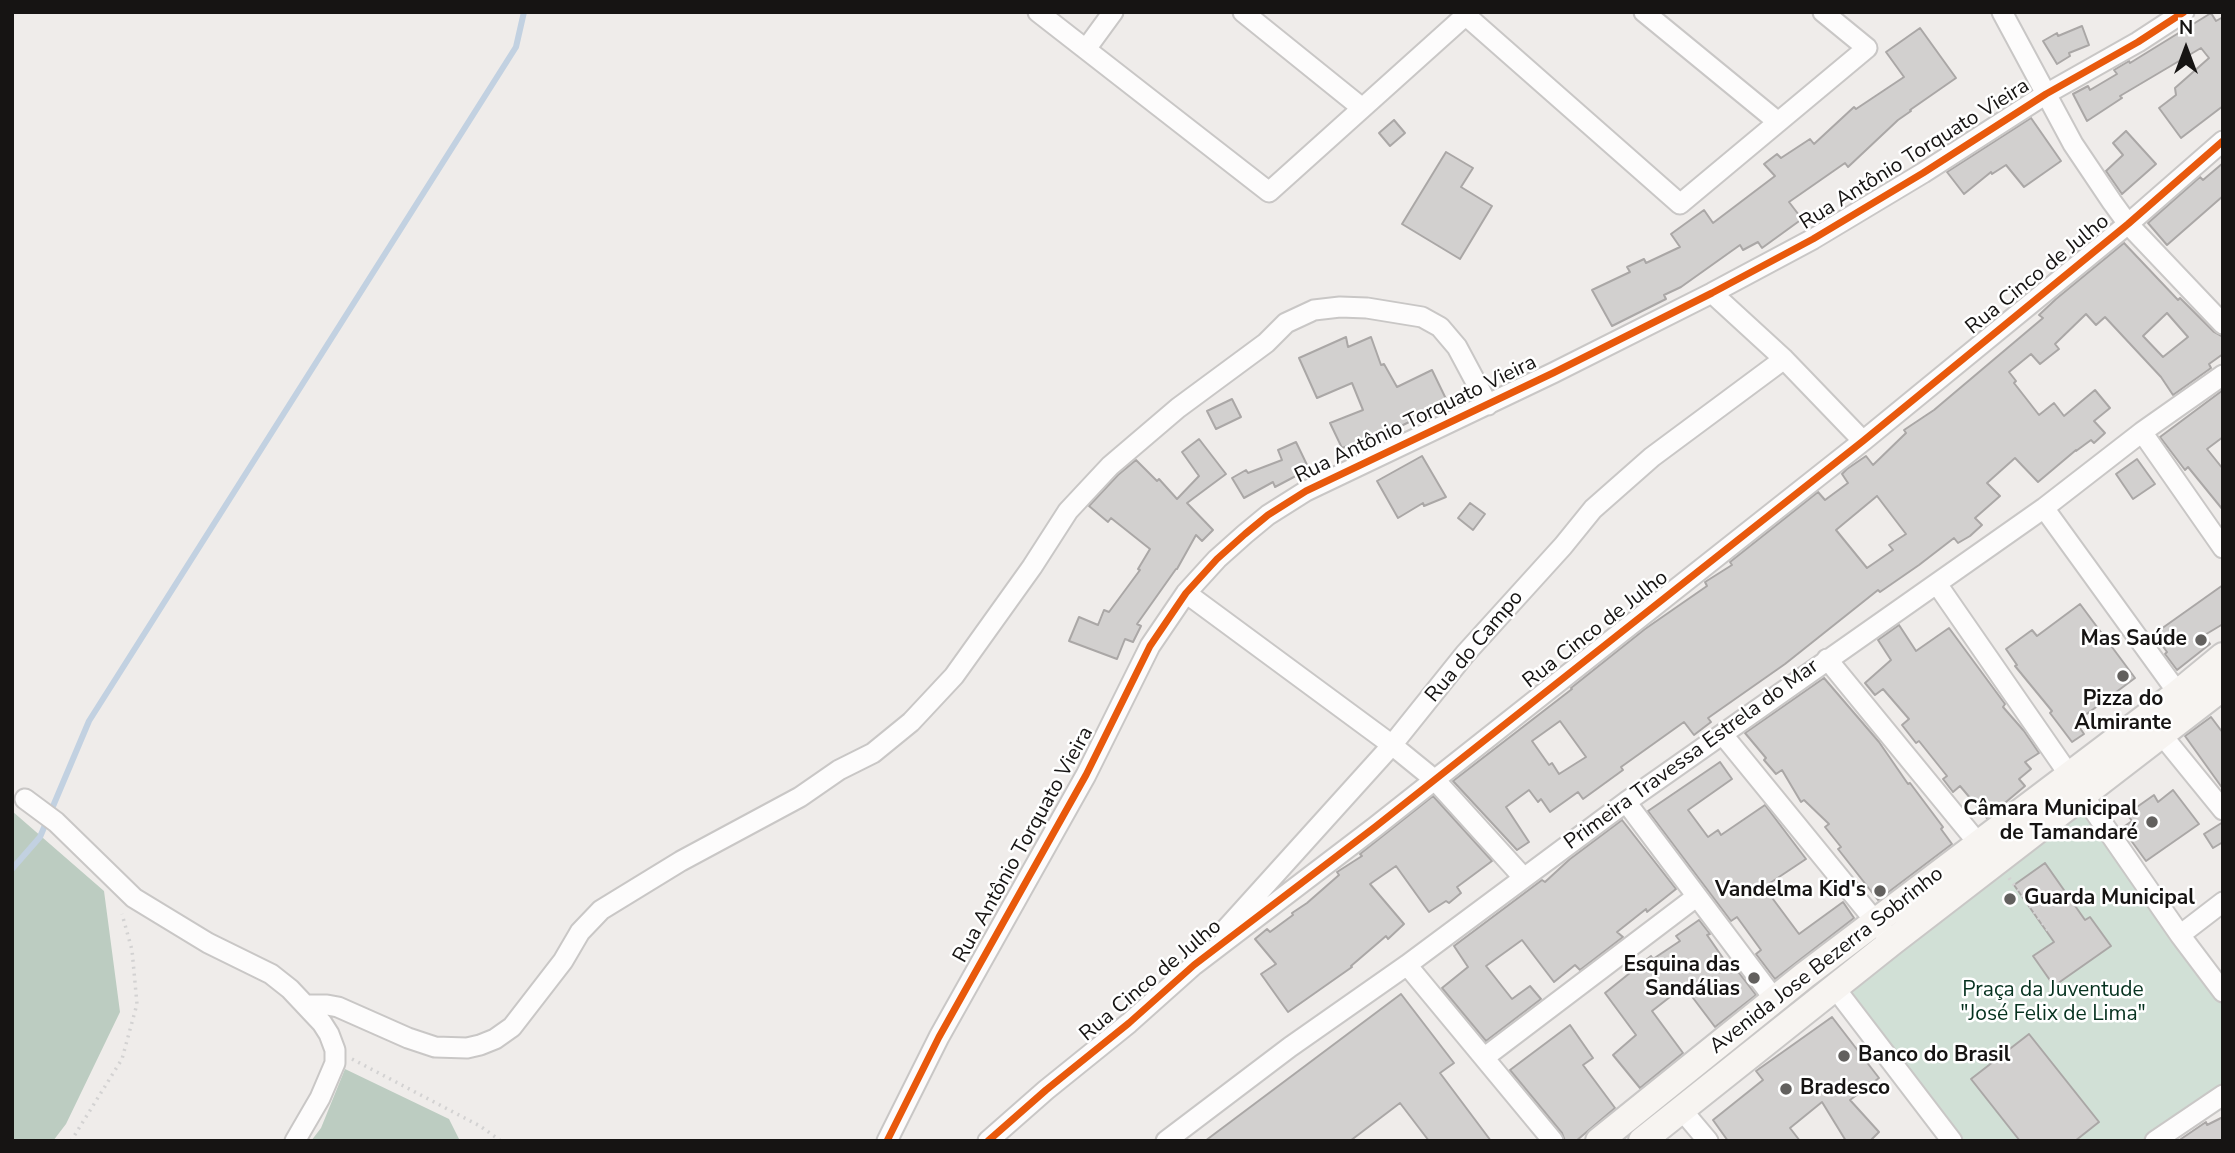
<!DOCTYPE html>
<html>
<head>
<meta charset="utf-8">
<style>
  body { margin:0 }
  #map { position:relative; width:2235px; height:1153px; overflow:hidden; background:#efecea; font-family:"Nunito Sans",sans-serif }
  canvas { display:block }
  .frame { position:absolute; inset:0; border:14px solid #161413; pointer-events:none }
  .north { position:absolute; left:2151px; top:14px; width:70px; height:70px; -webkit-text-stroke:5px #fff; paint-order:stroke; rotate:0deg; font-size:19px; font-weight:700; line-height:28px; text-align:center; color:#161413 }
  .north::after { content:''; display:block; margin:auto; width:24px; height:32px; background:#161413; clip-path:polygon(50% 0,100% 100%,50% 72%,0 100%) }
</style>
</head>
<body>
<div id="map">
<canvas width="2235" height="1153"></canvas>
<div class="frame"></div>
<div class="north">N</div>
</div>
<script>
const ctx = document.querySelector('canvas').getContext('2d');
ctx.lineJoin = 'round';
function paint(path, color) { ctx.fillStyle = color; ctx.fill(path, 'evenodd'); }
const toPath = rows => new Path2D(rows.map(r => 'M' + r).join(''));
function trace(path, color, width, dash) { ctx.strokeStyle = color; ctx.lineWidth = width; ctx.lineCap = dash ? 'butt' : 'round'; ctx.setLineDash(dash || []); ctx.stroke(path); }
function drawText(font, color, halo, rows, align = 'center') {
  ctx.font = font + ' "Nunito Sans",sans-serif'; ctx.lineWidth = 5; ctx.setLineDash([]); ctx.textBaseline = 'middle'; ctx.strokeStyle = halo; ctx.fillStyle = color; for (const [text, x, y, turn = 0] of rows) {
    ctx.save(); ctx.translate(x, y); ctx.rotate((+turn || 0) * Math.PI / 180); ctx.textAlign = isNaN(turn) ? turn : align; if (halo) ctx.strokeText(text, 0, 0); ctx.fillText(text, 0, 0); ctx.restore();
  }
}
paint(toPath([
  [2078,808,2223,997,2223,1089,2150,1141,1963,1141,1847,987]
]), '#d1e0d6');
paint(toPath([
  [12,811,104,891,120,1012,66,1124,53,1141,12,1141],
  [345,1069,449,1119,460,1141,311,1141,321,1128]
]), '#bcccc1');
trace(toPath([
  [12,869,40,837,89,721,516,47,524,12]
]), '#c2d1e1', 6);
const building = toPath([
  [2211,13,2216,21,2223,17,2223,106,2181,138,2159,108,2176,95,2175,88,2209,58,2201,48,2120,96,2122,98,2087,121,2073,94,2088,86,2090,90,2117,74,2114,70,2129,61,2130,63,2211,13],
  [2082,26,2089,45,2069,53,2070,56,2057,64,2043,41,2057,33,2058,36,2082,26],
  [1920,28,1956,78,1910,110,1911,111,1898,120,1848,167,1845,163,1789,202,1802,219,1762,248,1758,242,1743,250,1740,245,1681,287,1664,295,1666,299,1612,326,1592,290,1630,272,1627,267,1644,259,1646,263,1680,247,1671,234,1704,210,1713,223,1775,176,1764,164,1777,154,1781,158,1810,139,1814,144,1854,107,1856,109,1904,77,1886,52,1920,28],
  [2031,118,2061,161,2024,187,2006,165,1992,174,1991,172,1964,194,1947,172,2031,118],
  [1394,120,1405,133,1390,146,1379,133,1394,120],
  [2126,131,2156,164,2122,194,2106,171,2123,155,2113,143,2126,131],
  [1446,152,1473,168,1461,187,1492,206,1460,259,1402,224,1446,152],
  [2223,163,2223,196,2167,245,2148,223,2200,177,2203,180,2223,163],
  [2124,243,2178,300,2180,298,2214,332,2223,337,2223,354,2209,364,2211,368,2173,395,2161,377,2105,317,2096,325,2086,314,2055,344,2059,349,2040,364,2031,354,2009,372,2016,381,2014,383,2039,415,2054,403,2064,416,2095,390,2110,408,2094,421,2105,433,2094,443,2091,440,2076,451,2076,450,2038,482,2015,458,1987,483,2000,496,1975,518,1982,525,1970,536,1958,543,1954,538,1919,565,1880,592,1878,590,1785,664,1708,718,1711,722,1694,735,1684,722,1621,767,1623,770,1583,799,1578,792,1550,812,1541,799,1538,802,1529,790,1506,807,1529,842,1517,850,1453,781,1572,689,1571,688,1645,629,1707,586,1705,582,1732,565,1730,562,1818,492,1825,500,1848,483,1842,474,1847,469,1866,456,1873,465,1906,433,1904,430,1934,410,2043,318,2039,315,2056,299,2124,243],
  [2167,313,2188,337,2163,357,2143,336,2167,313],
  [1877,496,1906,534,1889,545,1893,550,1867,568,1836,530,1877,496],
  [1560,721,1586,757,1559,774,1552,763,1549,765,1532,741,1560,721],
  [1346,337,1348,347,1371,337,1381,365,1384,364,1397,387,1432,370,1448,403,1401,426,1342,448,1330,423,1363,410,1352,383,1317,398,1299,358,1346,337],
  [2223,390,2223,437,2207,449,2223,469,2223,510,2188,467,2185,470,2160,437,2223,390],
  [1232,399,1241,417,1216,429,1207,411,1232,399],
  [1199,439,1226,474,1187,503,1213,530,1202,541,1196,535,1177,569,1176,569,1137,624,1141,626,1133,642,1125,639,1117,659,1069,641,1079,617,1098,625,1104,610,1109,612,1140,570,1138,569,1150,549,1111,518,1108,522,1089,506,1118,475,1136,460,1157,481,1159,479,1177,499,1199,476,1182,452,1199,439],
  [1296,442,1309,469,1275,487,1273,482,1244,498,1232,478,1246,470,1248,473,1282,460,1278,450,1296,442],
  [1422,456,1446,497,1424,506,1423,503,1398,518,1377,481,1422,456],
  [2137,459,2155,484,2133,499,2116,474,2137,459],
  [1470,503,1485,514,1473,530,1458,518,1470,503],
  [2223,585,2223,624,2203,636,2210,644,2177,670,2165,654,2167,652,2154,634,2223,585],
  [2080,604,2135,678,2076,722,2084,734,2072,742,2050,713,2052,711,2015,666,2017,665,2006,649,2032,630,2037,636,2080,604],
  [1899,625,1916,651,1949,628,2005,704,2003,707,2024,731,2039,753,2025,762,2031,769,2019,779,2025,786,1987,818,1960,786,1953,792,1943,779,1947,776,1919,741,1916,743,1902,725,1909,719,1883,689,1875,695,1865,683,1891,660,1878,640,1899,625],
  [1824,678,1879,742,1908,784,1910,783,1943,827,1941,829,1952,844,1878,900,1838,849,1841,847,1825,827,1829,824,1804,800,1801,802,1782,770,1776,774,1764,760,1766,758,1745,733,1824,678],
  [2211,717,2223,733,2223,789,2185,736,2211,717],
  [1720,762,1732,779,1688,810,1708,837,1718,830,1721,835,1765,805,1806,859,1764,887,1799,934,1843,902,1854,918,1775,979,1756,954,1761,950,1737,917,1731,921,1648,811,1720,762],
  [2173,790,2199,824,2146,861,2122,828,2132,821,2127,814,2154,795,2158,802,2173,790],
  [1433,796,1492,861,1457,887,1461,893,1449,903,1446,901,1429,912,1396,866,1370,884,1404,924,1388,939,1386,936,1351,966,1352,967,1288,1012,1261,974,1276,964,1255,939,1267,929,1270,932,1293,915,1292,913,1307,903,1339,875,1337,872,1362,856,1360,854,1433,796],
  [1622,820,1676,889,1647,912,1646,909,1617,932,1623,937,1580,970,1575,965,1554,982,1522,940,1486,966,1512,999,1530,986,1541,999,1486,1041,1442,988,1468,967,1454,946,1542,880,1545,882,1570,859,1622,820],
  [2223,822,2223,842,2213,848,2204,834,2223,822],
  [2045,863,2085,920,2090,917,2111,946,2054,986,2033,956,2054,942,2014,885,2045,863],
  [1699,920,1710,934,1707,935,1732,971,1736,969,1756,995,1715,1027,1684,986,1652,1011,1683,1053,1640,1088,1613,1055,1636,1035,1605,993,1651,956,1653,959,1680,941,1676,936,1699,920],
  [1401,994,1454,1063,1440,1073,1491,1141,1429,1141,1400,1103,1350,1141,1205,1141,1401,994],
  [1832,1017,1879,1078,1850,1100,1879,1132,1870,1141,1846,1141,1822,1102,1790,1128,1800,1141,1728,1141,1713,1120,1763,1080,1756,1071,1832,1017],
  [1570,1025,1593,1058,1583,1065,1615,1108,1576,1141,1565,1141,1562,1133,1510,1070,1570,1025],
  [2029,1034,2099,1122,2075,1141,2020,1141,1971,1079,2029,1034],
  [2223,1117,2223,1141,2178,1141,2206,1122,2207,1125,2223,1117]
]);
paint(building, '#d2d0cf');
trace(building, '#aaa7a6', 2);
const minor = toPath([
  [1038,12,1269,192,1466,15],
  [1243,12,1362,108],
  [1462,12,1680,204,1867,48,1823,12],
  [1644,12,1778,122],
  [2002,12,2073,144,2112,202,2128,224,2223,324],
  [1086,49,1113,12],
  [1712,293,1784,359,1863,441],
  [2142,432,2223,548],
  [2044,508,2178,693],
  [1937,584,2180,935,2223,992],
  [1186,593,1392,745,1435,780,1523,877],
  [1827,659,1978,843],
  [2161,734,2223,810],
  [1723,735,1884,932],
  [25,799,56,822,134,898,208,943,271,974,290,989,322,1023,329,1034,335,1050,335,1063,320,1098,295,1141],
  [1626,802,1775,1000],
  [1224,931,1392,745,1465,654,1563,546,1593,509,1652,457,1784,359],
  [2180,935,2223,902],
  [1407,965,1553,1141],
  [1835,988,1952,1141],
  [307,1005,327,1005,338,1007,408,1038,435,1047,467,1048,480,1045,495,1039,512,1027,563,961,580,932,601,910,681,861,800,797,839,770,873,753,911,722,954,676,1032,567,1068,511,1110,466,1178,408,1266,343,1286,323,1314,310,1340,307,1367,308,1422,317,1440,327,1457,347,1488,405],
  [1485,1057,1696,897],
  [1681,1109,1708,1141],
  [887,1141,939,1037,1086,775,1150,646,1186,593,1217,559,1245,534,1268,515,1306,491,1553,373,1712,293,1813,239,1923,173,2046,94,2138,42,2184,12],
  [988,1141,1046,1090,1129,1023,1194,965,1375,827,1863,441,2128,224,2223,141],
  [1166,1141,1290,1047,1407,965,1626,802,2044,508,2142,432,2223,375],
  [2155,1141,2223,1095]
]);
const secondary = toPath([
  [1599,1141,1805,975,2178,693,2223,656],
  [1642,1141,1892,942,2223,687]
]);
trace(minor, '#c9c7c6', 23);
trace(secondary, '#c9c7c6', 30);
trace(toPath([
  [2009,878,2050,933],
  [352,1059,480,1126,501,1141],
  [71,1141,122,1059,137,1004,132,950,122,914]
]), '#d3d2d2', 3.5, [2, 5]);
trace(minor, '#fdfcfc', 19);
trace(secondary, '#f7f4f1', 26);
trace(toPath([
  [887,1141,939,1037,1086,775,1150,646,1186,593,1217,559,1245,534,1268,515,1306,491,1553,373,1712,293,1813,239,1923,173,2046,94,2138,42,2184,12],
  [988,1141,1046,1090,1129,1023,1194,965,1375,827,1863,441,2128,224,2223,141]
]), '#e8590c', 7);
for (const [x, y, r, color] of [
  [2201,640,7,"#62605e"],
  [2123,676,7,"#62605e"],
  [2152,822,7,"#62605e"],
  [1880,891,7,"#62605e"],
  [2010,899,7,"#62605e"],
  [1754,978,7,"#62605e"],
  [1844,1056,7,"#62605e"],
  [1786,1089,7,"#62605e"]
]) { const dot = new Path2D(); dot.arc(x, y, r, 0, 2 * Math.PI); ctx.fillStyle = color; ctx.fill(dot); trace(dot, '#fff', 2.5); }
drawText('21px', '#161413', '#fff', [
  ["Rua Antônio Torquato Vieira",1915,155,-32],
  ["Rua Cinco de Julho",2038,275,-39],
  ["Rua Antônio Torquato Vieira",1416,420,-26],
  ["Rua Cinco de Julho",1596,630,-38],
  ["Rua do Campo",1475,647,-50],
  ["Primeira Travessa Estrela do Mar",1692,755,-36],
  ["Rua Antônio Torquato Vieira",1024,845,-61],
  ["Avenida Jose Bezerra Sobrinho",1827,961,-38],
  ["Rua Cinco de Julho",1151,981,-40]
]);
drawText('bold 21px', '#161413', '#fff', [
  ["Mas Saúde",2187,640],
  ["Pizza do",2123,700,"center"],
  ["Almirante",2123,724,"center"],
  ["Câmara Municipal",2138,810],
  ["de Tamandaré",2138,834],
  ["Vandelma Kid's",1866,891],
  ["Guarda Municipal",2024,899,"left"],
  ["Esquina das",1740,966],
  ["Sandálias",1740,990],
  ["Banco do Brasil",1858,1056,"left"],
  ["Bradesco",1800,1089,"left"]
], 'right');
drawText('21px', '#06321f', '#fff', [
  ["Praça da Juventude",2053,991],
  ["\"José Felix de Lima\"",2053,1015]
]);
</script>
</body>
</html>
